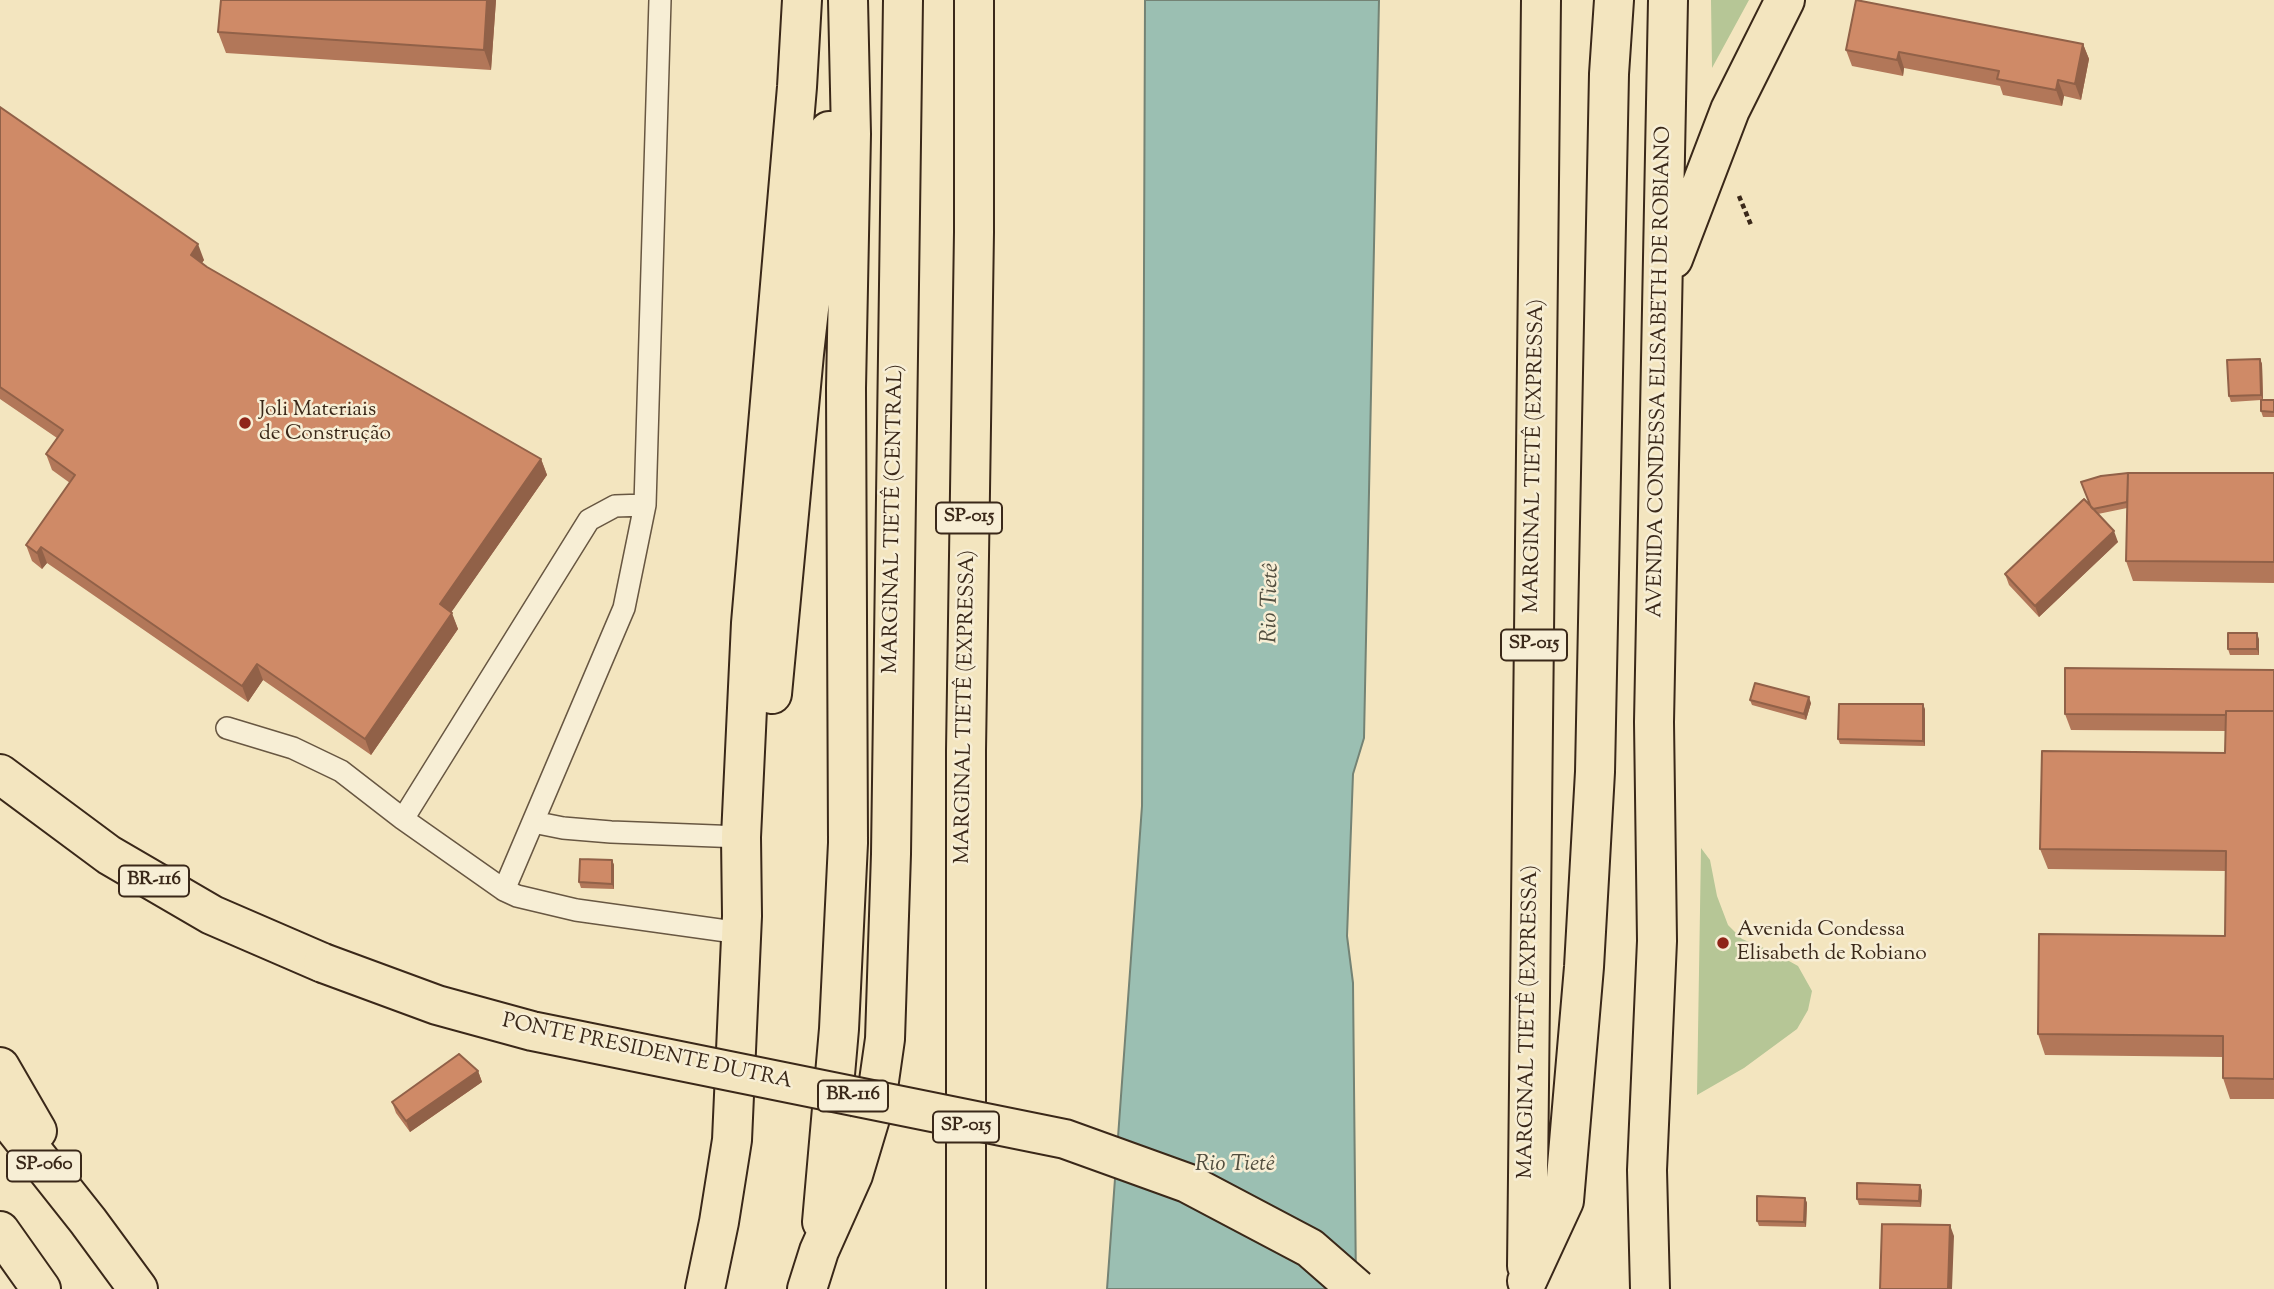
<!DOCTYPE html>
<html>
<head>
<meta charset="utf-8">
<style>
  body { margin:0 }
  canvas { display:block; background:#f3e5bf }
</style>
</head>
<body>
<canvas width="2274" height="1289"></canvas>
<script>
const ctx = document.querySelector('canvas').getContext('2d');
ctx.lineJoin = 'round';
function paint(path, color) { ctx.fillStyle = color; ctx.fill(path, 'evenodd'); }
const toPath = rows => new Path2D(rows.map(r => 'M' + r).join(''));
function trace(path, color, width, dash) { ctx.strokeStyle = color; ctx.lineWidth = width; ctx.lineCap = dash ? 'butt' : 'round'; ctx.setLineDash(dash || []); ctx.stroke(path); }
function drawText(font, color, halo, rows, align = 'center') {
  ctx.font = font + ' "Sorts Mill Goudy",serif'; ctx.lineWidth = 5; ctx.setLineDash([]); ctx.textBaseline = 'middle'; ctx.strokeStyle = halo; ctx.fillStyle = color; for (const [text, x, y, turn = 0] of rows) {
    ctx.save(); ctx.translate(x, y); ctx.rotate((+turn || 0) * Math.PI / 180); ctx.textAlign = isNaN(turn) ? turn : align; if (halo) ctx.strokeText(text, 0, 0); ctx.fillText(text, 0, 0); ctx.restore();
  }
}
paint(toPath([
  [1711,0,1749,0,1712,68],
  [1701,848,1710,860,1717,896,1728,925,1742,939,1771,951,1798,966,1812,991,1808,1010,1797,1029,1744,1068,1697,1095]
]), '#b6c696');
const water = toPath([
  [1145,0,1379,0,1364,738,1353,774,1347,936,1353,983,1356,1289,1107,1289,1142,806,1145,0]
]);
paint(water, '#9bbfb2');
trace(water, '#748375', 2);
const service = toPath([
  [645,505,615,506,589,520,403,819,504,890,517,896,576,910,741,933],
  [227,728,293,748,341,771,403,819],
  [533,822,563,828,611,832,741,837],
  [504,890,624,608,645,505,660,0]
]);
const trunk = toPath([
  [1673,259,1730,110,1785,0],
  [772,694,804,354,829,131],
  [822,1222,839,1029,848,843,846,388,851,134,848,0],
  [705,1289,719,1222,732,1140,742,916,741,837,751,623,797,87,802,0],
  [807,1289,819,1251,853,1175,877,1095,885,1039,891,854,903,0],
  [1650,1289,1647,1170,1657,941,1654,722,1668,0]
]);
const motorway = toPath([
  [0,774,109,855,212,915,323,963],
  [0,1067,37,1131],
  [0,1110,88,1221,138,1289],
  [0,1231,41,1289],
  [1527,1266,1541,0],
  [1527,1281,1564,1201,1584,967,1595,772,1609,74,1614,0],
  [966,1289,966,750,974,232,974,0]
]);
trace(service, '#685742', 24);
trace(trunk, '#3a2819', 42);
trace(motorway, '#3a2819', 42);
trace(toPath([
  [1739,196,1751,225]
]), '#3a2819', 4.5, [5, 3.5]);
trace(service, '#f7eed5', 21);
trace(trunk, '#f3e5bf', 38);
trace(motorway, '#f3e5bf', 38);
const motorwayBridge = toPath([
  [323,963,437,1005,532,1031,1065,1139,1187,1183,1310,1248,1357,1289]
]);
trace(motorwayBridge, '#3a2819', 42, []);
trace(motorwayBridge, '#f3e5bf', 38);
paint(toPath([
  [496,0,491,70,226,53,218,32],
  [2083,44,2089,59,2081,100,2064,96,2062,106,2003,95,2000,86,1904,68,1903,76,1852,66,1846,50],
  [0,107,204,260,202,263,207,267,541,459,547,475,451,612,458,629,371,755,263,680,248,702,47,563,42,569,32,561,26,545,70,483,52,470,46,454,57,438,0,399],
  [2260,359,2262,364,2263,400,2274,400,2274,417,2263,417,2261,411,2261,400,2231,402,2229,396],
  [2147,473,2274,473,2274,583,2133,581,2126,561,2127,508,2098,514,2118,542,2039,617,2009,585,2005,574,2091,506],
  [2259,639,2259,655,2230,655,2228,649],
  [2274,670,2274,1099,2230,1099,2223,1078,2223,1057,2045,1055,2038,1034,2225,936,2226,871,2048,869,2040,849,2225,753,2226,731,2071,730,2065,714],
  [1750,700,1811,703,1806,720,1752,705],
  [1925,709,1925,746,1840,744,1838,739],
  [612,860,614,865,614,889,581,888,579,882],
  [478,1071,482,1082,410,1132,396,1113,392,1102],
  [1920,1185,1922,1191,1921,1207,1859,1205,1857,1199],
  [1805,1198,1807,1203,1806,1227,1759,1226,1757,1221]
]), '#b27759');
paint(toPath([
  [487,0,496,0,491,70,484,50],
  [2083,44,2089,59,2081,100,2075,84],
  [1899,52,1904,68,1903,76,1897,60],
  [2058,80,2064,96,2062,106,2056,90],
  [198,244,204,260,196,271,191,255],
  [2260,359,2262,364,2263,400,2261,395],
  [541,459,547,475,446,620,440,604],
  [2114,531,2118,542,2039,617,2035,606],
  [41,547,47,563,42,569,37,553],
  [452,613,458,629,371,755,365,739],
  [2257,633,2259,639,2259,655,2257,649],
  [257,664,263,680,248,702,242,686],
  [1809,697,1811,703,1806,720,1804,714],
  [1923,704,1925,709,1925,746,1923,741],
  [612,860,614,865,614,889,612,884],
  [478,1071,482,1082,410,1132,406,1121],
  [1920,1185,1922,1191,1921,1207,1919,1201],
  [1805,1198,1807,1203,1806,1227,1804,1222],
  [1950,1225,1954,1236,1952,1289,1948,1289]
]), '#916148');
const building = toPath([
  [221,0,487,0,484,50,218,32,221,0],
  [1856,0,2083,44,2075,84,2058,80,2056,90,1997,79,1999,71,1899,52,1897,60,1846,50,1856,0],
  [0,107,198,244,191,255,207,267,541,459,440,604,452,613,365,739,257,664,242,686,41,547,37,553,26,545,75,475,46,454,63,430,0,387,0,107],
  [2260,359,2261,395,2229,396,2227,360,2260,359],
  [2261,400,2274,400,2274,412,2261,411,2261,400],
  [2128,473,2274,473,2274,562,2126,561,2128,473],
  [2128,473,2127,502,2093,509,2091,507,2081,482,2101,476,2128,473],
  [2084,499,2114,531,2035,606,2005,574,2084,499],
  [2228,633,2257,633,2257,649,2228,649,2228,633],
  [2065,668,2274,670,2274,711,2226,711,2226,715,2065,714,2065,668],
  [1755,683,1809,697,1804,714,1750,700,1755,683],
  [1839,704,1923,704,1923,741,1838,739,1839,704],
  [2226,711,2274,711,2274,1079,2223,1078,2223,1036,2038,1034,2039,934,2225,936,2226,851,2040,849,2042,751,2225,753,2226,711],
  [580,859,612,860,612,884,579,882,580,859],
  [459,1054,478,1071,406,1121,392,1102,459,1054],
  [1857,1183,1920,1185,1919,1201,1857,1199,1857,1183],
  [1757,1196,1805,1198,1804,1222,1757,1221,1757,1196],
  [1882,1224,1950,1225,1948,1289,1880,1289,1882,1224]
]);
paint(building, '#cf8a67');
trace(building, '#916148', 2);
for (const [x, y, r, color] of [
  [245,423,7,"#8f2418"],
  [1723,943,7,"#8f2418"]
]) { const dot = new Path2D(); dot.arc(x, y, r, 0, 2 * Math.PI); ctx.fillStyle = color; ctx.fill(dot); trace(dot, '#f7eed5', 2.5); }
for (const [x, y, w] of [
  [969,518,66],
  [1534,645,66],
  [154,881,70],
  [853,1096,70],
  [966,1127,66],
  [44,1166,74]
]) { const box = new Path2D(); box.roundRect(x - w / 2, y - 15.5, w, 31, 5); ctx.fillStyle = '#f7eed5'; ctx.fill(box); trace(box, '#3a2819', 2); }
drawText('bold 19px', '#3a2819', null, [
  ["SP-015",969,518],
  ["SP-015",1534,645],
  ["BR-116",154,881],
  ["BR-116",853,1096],
  ["SP-015",966,1127],
  ["SP-060",44,1166]
]);
drawText('21px', '#3a2819', '#f7eed5', [
  ["AVENIDA CONDESSA ELISABETH DE ROBIANO",1661,372,-89],
  ["MARGINAL TIETÊ (EXPRESSA)",1536,456,-89],
  ["MARGINAL TIETÊ (CENTRAL)",895,519,-89],
  ["MARGINAL TIETÊ (EXPRESSA)",967,707,-89],
  ["MARGINAL TIETÊ (EXPRESSA)",1530,1022,-89],
  ["PONTE PRESIDENTE DUTRA",647,1053,12]
]);
drawText('21px', '#3a2819', '#f7eed5', [
  ["Joli Materiais",259,411],
  ["de Construção",259,435],
  ["Avenida Condessa",1737,931],
  ["Elisabeth de Robiano",1737,955]
], 'left');
drawText('italic 23px', '#524e3f', '#f7eed5', [
  ["Rio Tietê",1272,603,-89],
  ["Rio Tietê",1235,1166]
]);
</script>
</body>
</html>
